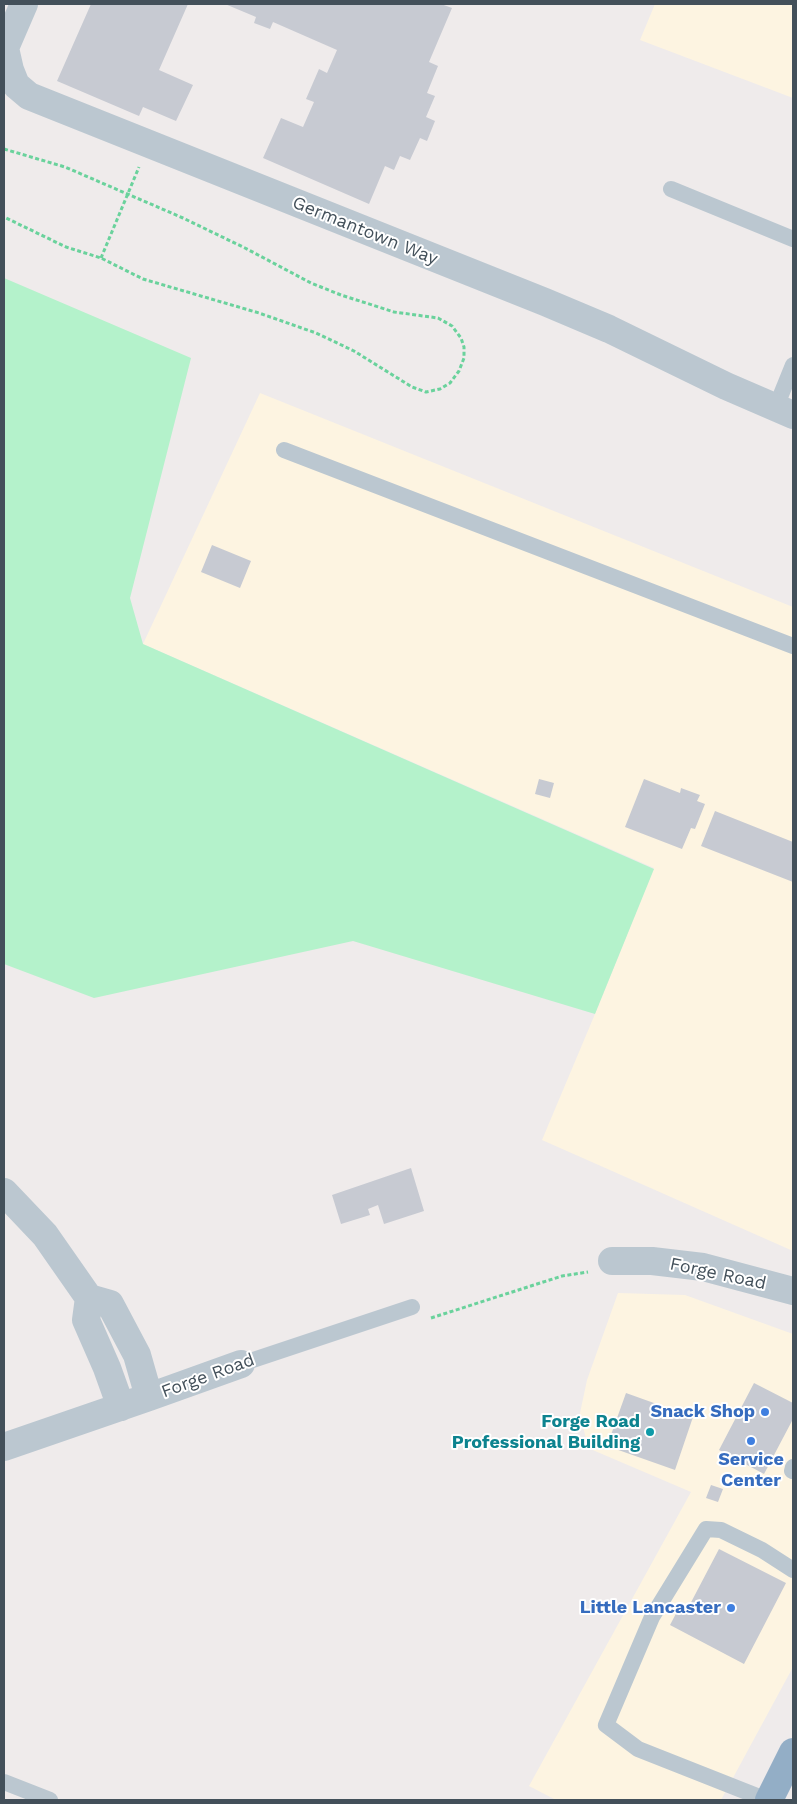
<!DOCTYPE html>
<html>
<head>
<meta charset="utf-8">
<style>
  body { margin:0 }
  #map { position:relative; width:797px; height:1804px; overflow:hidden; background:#efebeb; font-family:"Work Sans",sans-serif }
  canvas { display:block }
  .frame { position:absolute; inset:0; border:5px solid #43505a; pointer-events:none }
</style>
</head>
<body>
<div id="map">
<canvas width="797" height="1804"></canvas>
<div class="frame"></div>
</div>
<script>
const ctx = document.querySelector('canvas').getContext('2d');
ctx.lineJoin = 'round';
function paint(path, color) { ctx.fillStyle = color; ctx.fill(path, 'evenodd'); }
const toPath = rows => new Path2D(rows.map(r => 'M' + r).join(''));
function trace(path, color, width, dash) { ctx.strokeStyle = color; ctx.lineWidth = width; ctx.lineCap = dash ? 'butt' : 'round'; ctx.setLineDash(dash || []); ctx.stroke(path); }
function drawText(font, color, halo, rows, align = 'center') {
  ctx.font = font + ' "Work Sans",sans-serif'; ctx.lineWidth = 4; ctx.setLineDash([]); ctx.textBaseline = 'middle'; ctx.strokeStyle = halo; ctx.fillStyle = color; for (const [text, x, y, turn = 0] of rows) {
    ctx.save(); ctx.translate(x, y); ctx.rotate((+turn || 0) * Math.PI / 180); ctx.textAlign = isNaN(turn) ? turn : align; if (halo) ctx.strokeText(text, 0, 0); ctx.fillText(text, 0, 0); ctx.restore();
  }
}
paint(toPath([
  [655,4,793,4,793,98,640,40],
  [260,393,793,607,793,1251,542,1140,595,1014,654,868,143,644],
  [618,1293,685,1295,793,1334,793,1667,721,1800,556,1800,529,1786,691,1492,588,1448,580,1413,587,1380]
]), '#fdf4e1');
paint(toPath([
  [4,278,191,358,130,598,143,644,654,869,595,1014,353,941,94,998,4,964]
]), '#b4f2cb');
paint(toPath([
  [91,4,188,4,159,70,193,85,176,121,143,107,139,116,57,81],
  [225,4,441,4,452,8,429,62,438,66,427,93,435,96,426,117,435,121,427,141,420,138,410,160,400,156,394,170,385,166,369,204,263,158,281,118,303,127,314,102,306,99,319,69,327,73,337,50,273,22,270,29,254,23,256,17],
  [212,545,251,561,240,588,201,572],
  [539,779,554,783,550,798,535,794],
  [644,779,680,793,681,788,700,795,697,801,705,804,695,829,691,828,682,849,625,827],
  [715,811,793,842,793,882,701,846],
  [411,1168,424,1211,384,1224,378,1205,368,1209,370,1215,341,1224,332,1195],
  [754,1383,793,1403,793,1419,764,1474,719,1450],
  [626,1393,693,1417,675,1470,607,1446],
  [711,1485,723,1489,718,1502,706,1498],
  [719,1549,786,1583,744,1664,670,1625,680,1606,687,1610]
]), '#c7cad2');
trace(toPath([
  [4,149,65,167,183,218,245,248,311,283,341,295,394,312,438,318,452,326,461,338,464,347,464,358,459,371,450,383,440,389,426,392,412,387,354,351,316,333,259,313,143,279,101,258,66,247,4,217],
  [101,258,139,167],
  [431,1318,562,1276,588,1272]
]), '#6ad29c', 3, [4, 2.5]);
trace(toPath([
  [671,189,793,239],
  [776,407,793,365],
  [284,450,793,646],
  [241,1364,412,1307],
  [793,1467,792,1471,793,1471],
  [4,1782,50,1800],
  [767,1800,638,1749,606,1725,652,1617,706,1529,721,1530,762,1550,793,1570]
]), '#bbc7d0', 16);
trace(toPath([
  [24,4,5,48,10,70,16,85,29,96,545,302,609,329,726,386,793,415],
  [4,1192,45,1235,89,1298,110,1304,137,1355,149,1397],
  [612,1261,652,1261,703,1267,793,1291],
  [89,1298,86,1320,107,1368,121,1407],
  [4,1447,149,1397,241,1364]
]), '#bbc7d0', 28);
trace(toPath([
  [769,1800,793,1752]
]), '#93aec6', 28);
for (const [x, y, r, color] of [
  [765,1412,5,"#3f7fe0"],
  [650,1432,5,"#0f9aa8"],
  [751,1441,5,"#3f7fe0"],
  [731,1608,5,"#3f7fe0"]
]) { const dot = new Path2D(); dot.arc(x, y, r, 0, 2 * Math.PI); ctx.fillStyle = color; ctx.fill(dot); trace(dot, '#fff', 2); }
drawText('18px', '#43505a', '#fff', [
  ["Germantown Way",365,231,22],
  ["Forge Road",718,1274,12],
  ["Forge Road",208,1376,-20]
]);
drawText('bold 18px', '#366cbe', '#fff', [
  ["Snack Shop",755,1412],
  ["Service",751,1460,"center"],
  ["Center",751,1481,"center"],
  ["Little Lancaster",721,1608]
], 'right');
drawText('bold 18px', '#0d838f', '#fff', [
  ["Forge Road",640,1422],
  ["Professional Building",640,1443]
], 'right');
</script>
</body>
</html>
